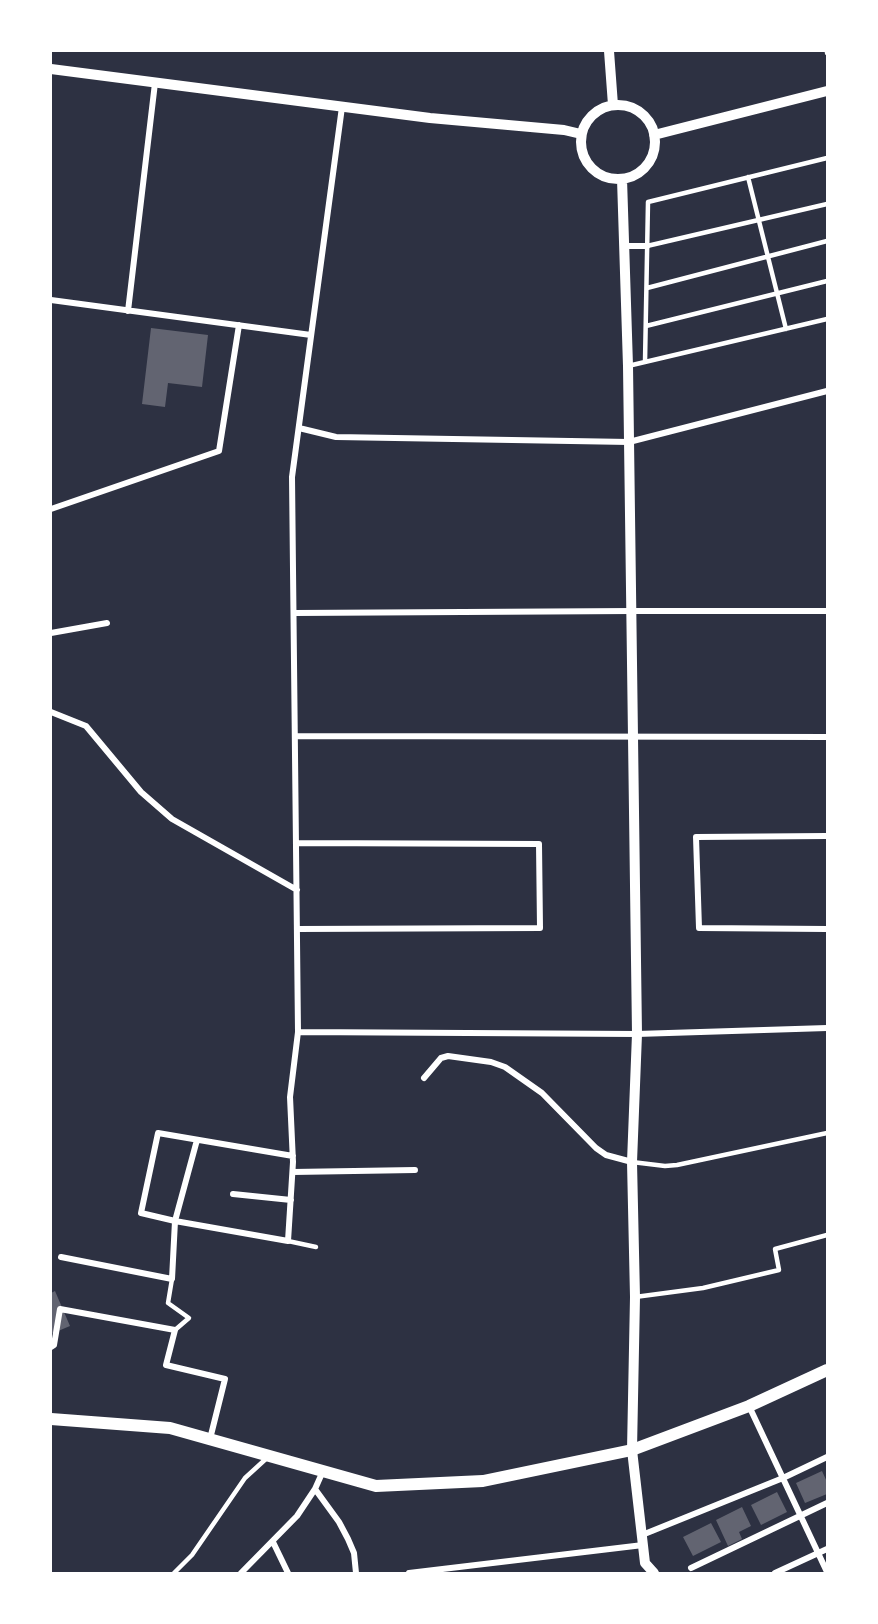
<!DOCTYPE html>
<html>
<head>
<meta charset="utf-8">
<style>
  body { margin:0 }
  #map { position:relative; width:878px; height:1624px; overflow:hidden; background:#2d3142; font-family:"Golos Text",sans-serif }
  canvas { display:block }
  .frame { position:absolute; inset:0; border:52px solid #fff; pointer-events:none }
</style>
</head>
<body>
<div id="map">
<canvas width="878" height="1624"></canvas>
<div class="frame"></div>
</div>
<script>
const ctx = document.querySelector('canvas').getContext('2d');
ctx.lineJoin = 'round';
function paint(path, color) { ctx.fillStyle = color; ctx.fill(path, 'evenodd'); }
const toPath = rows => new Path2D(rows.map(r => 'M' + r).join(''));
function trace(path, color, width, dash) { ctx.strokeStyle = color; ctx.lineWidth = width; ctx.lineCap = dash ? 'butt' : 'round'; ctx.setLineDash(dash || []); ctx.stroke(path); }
paint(toPath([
  [151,328,208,335,202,387,168,383,165,407,142,404],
  [55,1291,70,1326,51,1334,51,1293],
  [822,1471,827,1482,827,1494,805,1503,796,1483],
  [777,1492,787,1512,761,1525,751,1505],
  [742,1507,751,1526,739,1532,742,1539,728,1546,716,1520],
  [711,1523,721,1542,693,1556,683,1537]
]), '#626471');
trace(toPath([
  [827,51,827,53],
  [748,177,786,329],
  [647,246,827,204],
  [647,288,827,241],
  [646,326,827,281],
  [645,362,648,202,827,158],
  [628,366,827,319],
  [632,1162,665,1166,677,1165,827,1133],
  [288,1241,316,1247],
  [172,1279,168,1303,189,1318,175,1330],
  [635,1297,703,1288,779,1270,775,1249,827,1235],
  [174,1573,192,1555,245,1478,268,1457]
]), '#fff', 4.5);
trace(toPath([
  [625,246,647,246],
  [51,300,311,335],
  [128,311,155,83],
  [299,428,336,437,629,442,827,391],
  [51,509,219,451,239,325],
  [294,613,632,611,827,611],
  [51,633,107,623],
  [51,712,86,726,141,792,172,819,297,890],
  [295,736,827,737],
  [827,836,696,837,699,928,827,929],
  [296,843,539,844,540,928,297,929],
  [298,1032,637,1034,827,1028],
  [424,1078,441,1058,448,1056,491,1062,505,1067,542,1093,596,1148,606,1155,632,1162],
  [197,1140,175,1221,141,1213,158,1133,293,1156],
  [293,1172,415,1170],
  [233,1194,291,1200],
  [61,1257,172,1279,175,1221,288,1241,293,1162,290,1097,298,1032,292,477,342,107],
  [51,1347,54,1345,60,1309,175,1330,166,1365,225,1379,210,1439],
  [749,1406,827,1572],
  [315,1489,339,1522,348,1539,354,1553,356,1573],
  [642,1535,783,1478,827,1457],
  [273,1542,288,1573],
  [691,1568,827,1503],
  [241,1573,297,1516,315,1489,323,1471],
  [409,1573,643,1545],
  [775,1573,827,1549]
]), '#fff', 6);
trace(toPath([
  [609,51,613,105],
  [51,69,430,118,564,130,581,134],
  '581 142a37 37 0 1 1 74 0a37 37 0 1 1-74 0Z',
  [654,135,827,91],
  [622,179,628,366,637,1034,632,1162,635,1297,632,1450,645,1563,654,1573]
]), '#fff', 10);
trace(toPath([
  [51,1419,170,1428,376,1486,483,1481,632,1450,749,1406,827,1370]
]), '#fff', 12);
</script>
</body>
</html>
